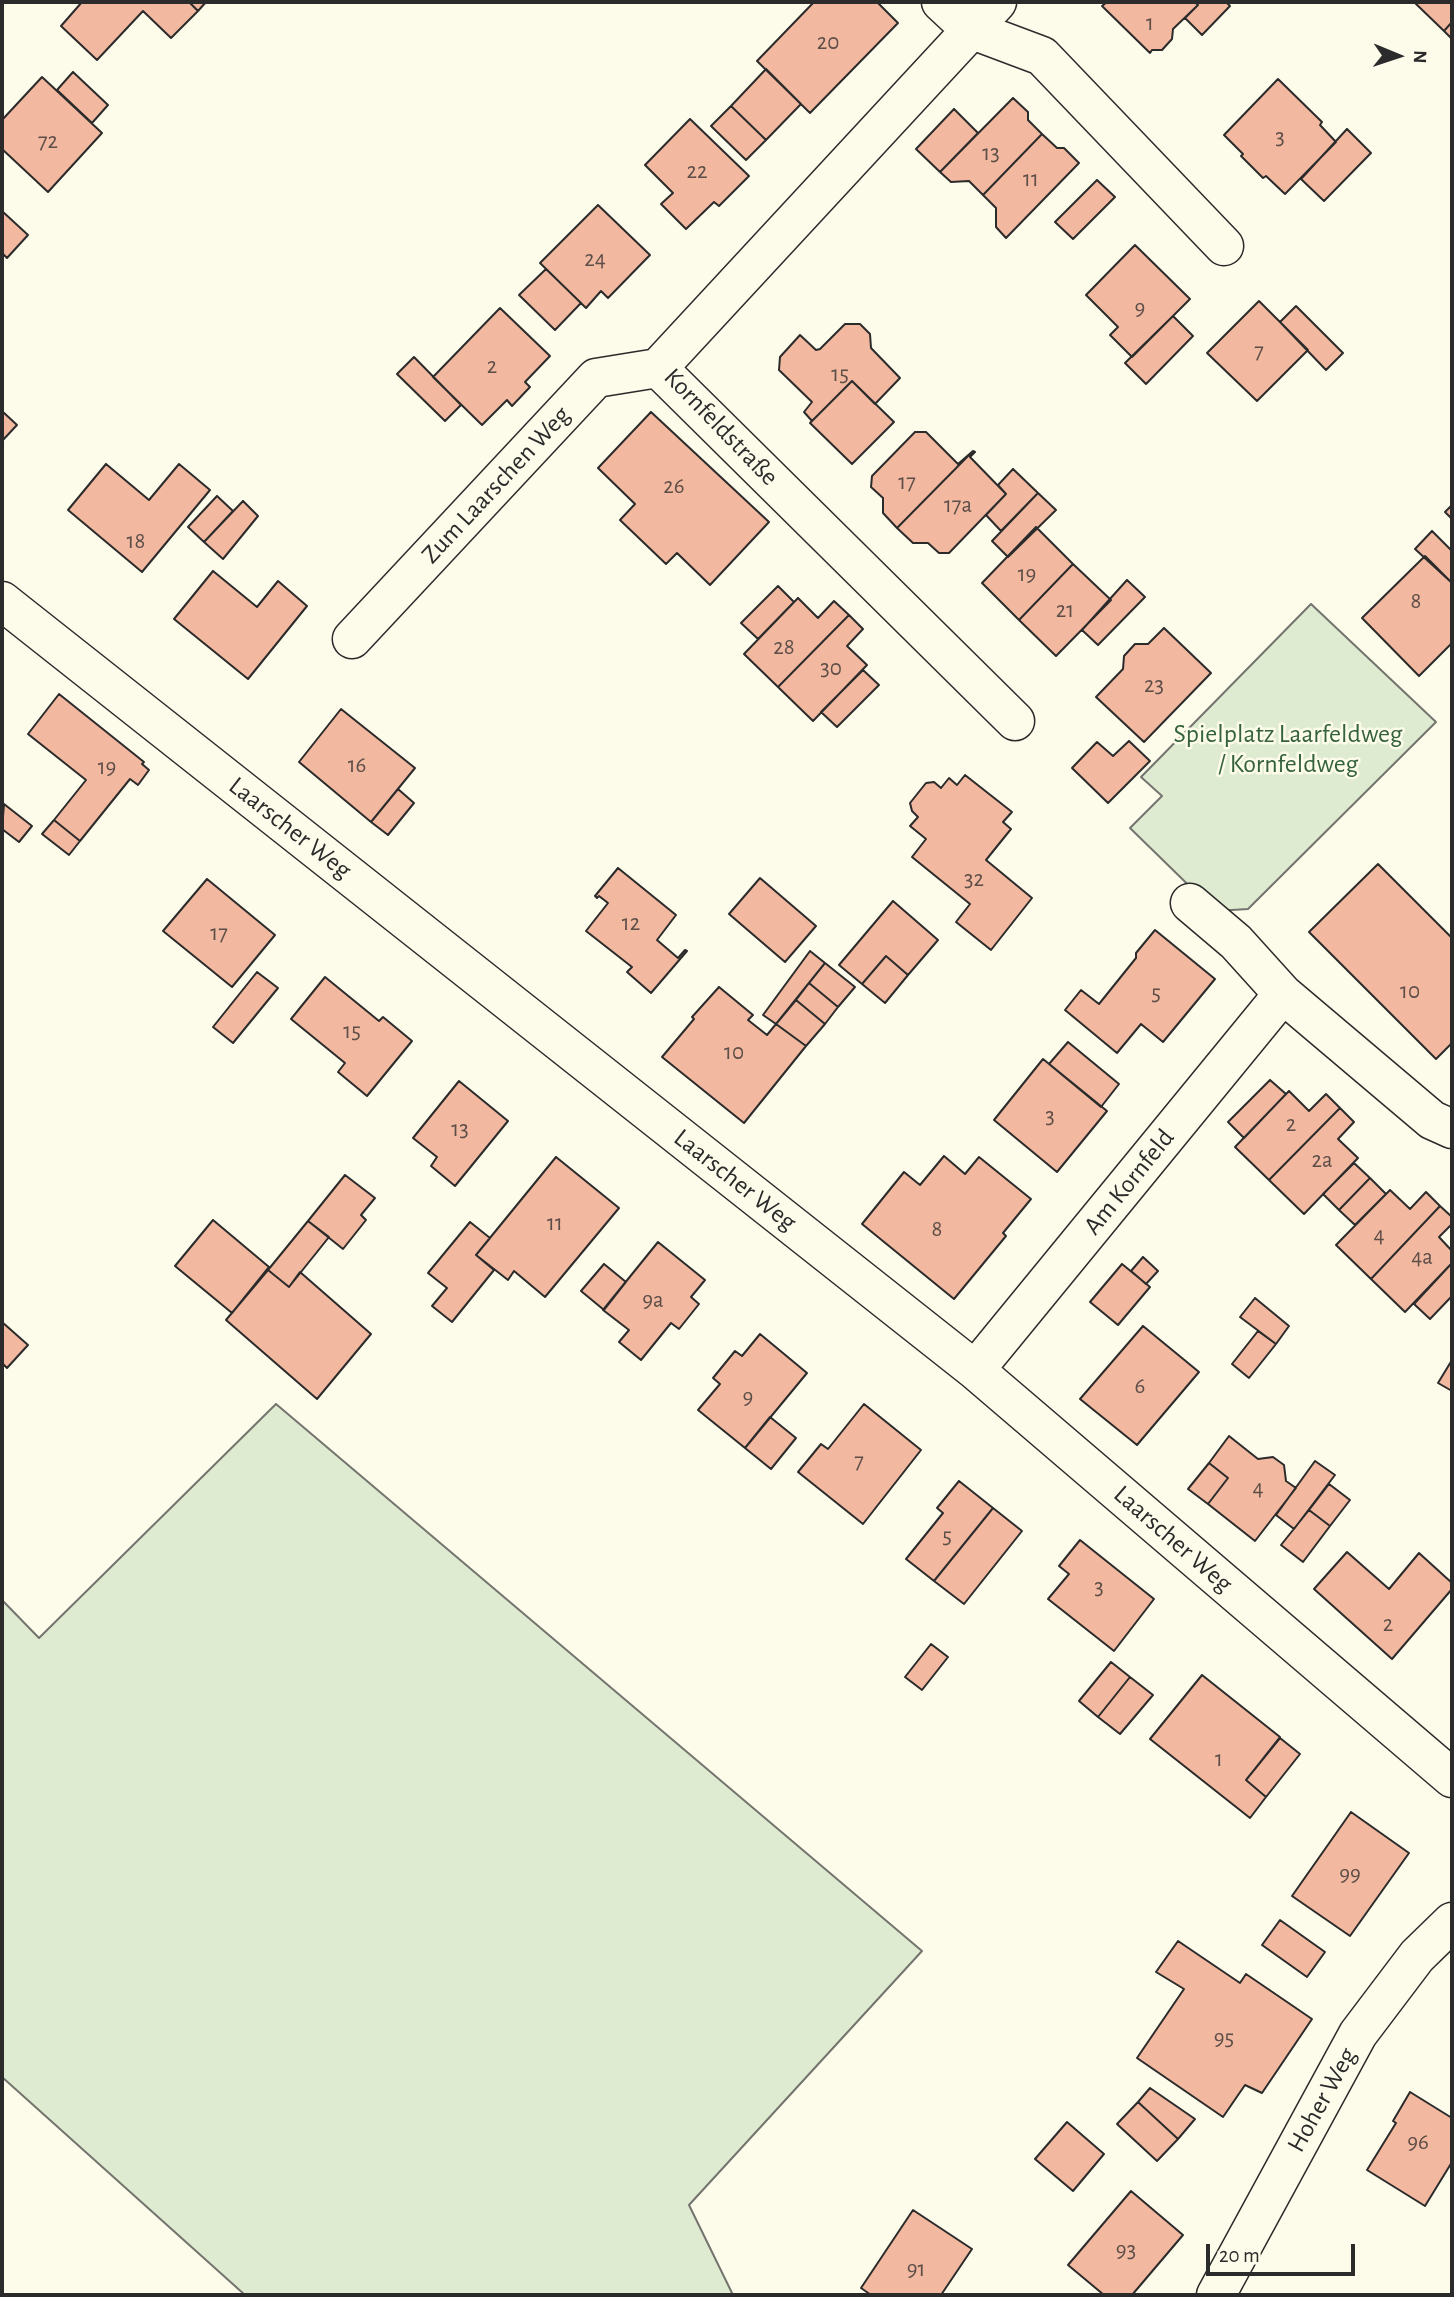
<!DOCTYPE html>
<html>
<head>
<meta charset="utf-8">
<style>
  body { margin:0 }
  #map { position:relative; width:1454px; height:2297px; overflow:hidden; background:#fdfbea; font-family:"Alegreya Sans",sans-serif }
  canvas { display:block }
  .frame { position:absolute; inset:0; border:4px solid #2b2b2b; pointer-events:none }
  .north { position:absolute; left:1363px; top:21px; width:70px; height:70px; -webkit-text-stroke:5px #fdfbea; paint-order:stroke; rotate:92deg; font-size:19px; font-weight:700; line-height:28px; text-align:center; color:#2b2b2b }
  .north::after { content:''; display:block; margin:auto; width:24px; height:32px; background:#2b2b2b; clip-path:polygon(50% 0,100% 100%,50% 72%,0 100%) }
  .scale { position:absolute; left:1206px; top:2244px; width:149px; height:32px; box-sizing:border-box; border:4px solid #2b2b2b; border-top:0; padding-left:9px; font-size:21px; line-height:24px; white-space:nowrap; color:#2b2b2b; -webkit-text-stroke:5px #fdfbea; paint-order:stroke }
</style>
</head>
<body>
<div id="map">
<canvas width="1454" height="2297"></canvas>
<div class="frame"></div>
<div class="north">N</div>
<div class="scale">20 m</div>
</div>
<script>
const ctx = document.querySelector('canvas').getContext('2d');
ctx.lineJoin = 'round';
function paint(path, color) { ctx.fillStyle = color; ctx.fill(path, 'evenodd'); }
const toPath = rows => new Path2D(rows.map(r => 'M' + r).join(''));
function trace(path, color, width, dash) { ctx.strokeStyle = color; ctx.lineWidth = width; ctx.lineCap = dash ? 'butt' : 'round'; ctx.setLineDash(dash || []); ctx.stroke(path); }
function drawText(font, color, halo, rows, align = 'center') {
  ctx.font = font + ' "Alegreya Sans",sans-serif'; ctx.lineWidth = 5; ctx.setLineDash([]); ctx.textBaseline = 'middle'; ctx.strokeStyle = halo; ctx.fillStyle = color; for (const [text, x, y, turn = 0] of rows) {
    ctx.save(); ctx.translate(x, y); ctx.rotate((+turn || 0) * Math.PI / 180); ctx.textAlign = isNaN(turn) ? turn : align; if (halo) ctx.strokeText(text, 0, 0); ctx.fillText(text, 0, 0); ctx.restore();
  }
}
const green = toPath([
  [1311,604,1436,722,1248,909,1215,911,1130,828,1162,796,1141,777,1311,604],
  [276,1404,922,1951,689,2205,733,2295,245,2295,2,2077,2,1600,39,1638,276,1404]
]);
paint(green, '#deebd1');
trace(green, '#74746e', 2);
const building = toPath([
  [82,2,189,2,198,11,171,38,143,11,97,60,61,26,82,2],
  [189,2,206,2,198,11,189,2],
  [814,2,877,2,898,23,810,113,757,61,814,2],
  [1107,2,1195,2,1198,5,1173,29,1172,39,1162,50,1152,50,1150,53,1102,6,1107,2],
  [1195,2,1226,2,1230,6,1202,35,1185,18,1198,5,1195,2],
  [1414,2,1452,2,1452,22,1444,31,1414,2],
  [1452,22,1452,39,1444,31,1452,22],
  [766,69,801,104,766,140,731,106,766,69],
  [73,72,108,105,92,123,57,90,73,72],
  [42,77,102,133,48,192,2,149,2,120,42,77],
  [1278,79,1322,122,1320,125,1336,142,1285,194,1266,176,1263,178,1241,156,1243,154,1224,135,1278,79],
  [1013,98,1028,112,1028,120,1042,134,983,195,969,181,951,182,940,172,1013,98],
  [731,106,766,140,746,160,711,126,731,106],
  [954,109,978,133,940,172,916,149,954,109],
  [690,119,749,176,719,206,714,202,686,229,661,204,673,193,645,165,690,119],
  [1347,129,1371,153,1324,201,1301,179,1347,129],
  [1042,134,1057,148,1064,148,1079,163,1006,238,996,227,996,208,983,195,1042,134],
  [1097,180,1115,197,1073,239,1055,222,1097,180],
  [598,205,650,255,608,298,601,291,586,308,540,263,598,205],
  [2,211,28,235,7,258,2,253,2,211],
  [1135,245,1190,299,1132,357,1110,335,1118,327,1086,295,1135,245],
  [546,269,581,303,555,330,519,295,546,269],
  [1259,301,1308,350,1257,401,1207,353,1259,301],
  [1296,306,1343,353,1326,370,1280,322,1296,306],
  [500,308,550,356,525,382,530,387,512,406,507,400,482,425,433,377,500,308],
  [1173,316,1193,336,1146,384,1125,363,1173,316],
  [845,324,860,324,870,334,871,348,900,378,875,404,852,381,812,421,804,412,812,402,779,370,780,357,800,335,816,350,820,349,845,324],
  [414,357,461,405,445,421,397,374,414,357],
  [852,381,894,422,852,464,810,423,852,381],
  [2,411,17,425,2,441,2,411],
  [651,412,769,522,710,585,677,553,666,564,620,520,635,504,598,468,651,412],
  [915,432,926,432,958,464,973,451,897,528,883,513,883,498,871,487,872,476,915,432],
  [973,451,975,452,970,457,1006,494,949,553,939,553,928,543,913,543,897,528,973,451],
  [106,464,149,500,179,464,210,490,142,572,68,510,106,464],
  [1013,469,1038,493,1001,531,986,515,1006,494,998,485,1013,469],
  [1038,493,1056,510,1008,557,992,541,1038,493],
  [217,496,233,511,204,542,188,527,217,496],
  [243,501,258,516,223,559,204,542,243,501],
  [1452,505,1452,519,1445,512,1452,505],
  [1036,527,1073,564,1019,620,982,583,1036,527],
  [1432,531,1452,551,1452,583,1415,549,1432,531],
  [1425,556,1452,583,1452,643,1419,676,1362,618,1425,556],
  [1073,564,1111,600,1056,656,1019,620,1073,564],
  [213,571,257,607,278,581,307,606,248,679,174,619,213,571],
  [1127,580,1145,597,1098,645,1082,630,1127,580],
  [778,586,794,602,758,639,741,623,778,586],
  [798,598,818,618,834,601,849,615,778,687,744,654,798,598],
  [849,615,863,629,847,646,867,665,813,721,778,687,849,615],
  [1164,628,1211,673,1144,742,1096,697,1123,669,1124,656,1135,644,1148,644,1164,628],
  [863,670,879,685,837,727,821,712,863,670],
  [59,694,144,762,142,764,149,770,138,785,130,779,80,841,54,820,86,780,28,734,59,694],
  [341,709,415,768,371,822,299,762,341,709],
  [1129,741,1150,761,1108,803,1072,768,1097,742,1113,756,1129,741],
  [965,775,1012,812,1003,822,1011,829,986,860,1032,898,991,950,956,922,970,904,912,857,926,839,910,826,918,817,912,811,910,803,926,783,934,782,941,788,949,778,957,785,965,775],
  [398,789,414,803,388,835,371,822,398,789],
  [4,804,32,826,19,842,2,829,4,804],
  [54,820,80,841,69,855,42,834,54,820],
  [1378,864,1452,938,1452,1043,1436,1059,1309,932,1378,864],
  [618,868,676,915,657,940,678,958,685,950,687,951,651,993,627,972,632,967,586,931,608,903,599,896,597,898,595,896,618,868],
  [760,878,816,926,785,962,729,914,760,878],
  [207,879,275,935,232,987,163,931,207,879],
  [893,901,938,940,908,975,886,956,862,984,839,965,893,901],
  [1155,930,1215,979,1163,1042,1141,1024,1117,1053,1065,1010,1081,990,1099,1004,1136,958,1136,953,1155,930],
  [810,951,825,963,776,1024,763,1015,810,951],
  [886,956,908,975,885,1003,862,984,886,956],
  [825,963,855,987,838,1007,809,983,825,963],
  [257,972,278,988,233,1043,213,1027,257,972],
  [325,977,379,1021,383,1017,412,1041,367,1096,338,1072,345,1063,291,1019,325,977],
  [809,983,838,1007,825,1024,796,1000,809,983],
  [719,987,753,1015,748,1020,767,1035,776,1024,806,1046,744,1123,662,1057,694,1019,692,1017,719,987],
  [796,1000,825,1024,806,1046,776,1024,796,1000],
  [1068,1042,1119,1084,1101,1107,1049,1064,1068,1042],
  [1043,1059,1107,1111,1057,1172,994,1120,1043,1059],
  [1270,1080,1286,1094,1244,1138,1228,1122,1270,1080],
  [459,1081,508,1121,455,1186,431,1166,437,1157,413,1138,459,1081],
  [1289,1091,1309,1111,1326,1094,1340,1108,1269,1180,1235,1147,1289,1091],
  [1340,1108,1354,1122,1338,1139,1358,1158,1304,1214,1269,1180,1340,1108],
  [944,1156,965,1174,979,1157,1031,1199,1003,1233,1006,1236,954,1299,862,1224,904,1172,920,1185,944,1156],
  [556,1157,619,1208,545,1297,514,1271,508,1280,476,1255,556,1157],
  [1354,1163,1370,1178,1339,1210,1323,1194,1354,1163],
  [345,1175,375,1198,361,1215,366,1220,343,1249,308,1221,345,1175],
  [1370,1178,1386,1194,1355,1225,1339,1210,1370,1178],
  [1390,1190,1410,1209,1426,1192,1440,1206,1371,1279,1336,1245,1390,1190],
  [1440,1206,1452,1217,1452,1224,1439,1237,1452,1251,1452,1263,1405,1312,1371,1279,1440,1206],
  [213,1220,269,1267,232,1313,175,1266,213,1220],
  [308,1221,329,1237,289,1287,268,1270,308,1221],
  [470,1222,490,1238,476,1255,494,1270,452,1322,432,1306,447,1288,428,1273,470,1222],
  [658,1242,705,1280,691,1297,699,1304,679,1329,671,1323,641,1360,619,1342,629,1330,603,1310,658,1242],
  [1143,1257,1158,1271,1146,1284,1131,1271,1143,1257],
  [1452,1263,1452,1296,1430,1319,1414,1304,1452,1263],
  [604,1264,626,1282,604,1310,581,1291,604,1264],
  [1122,1264,1150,1287,1118,1325,1090,1302,1122,1264],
  [268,1270,289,1287,300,1272,371,1334,317,1399,226,1320,268,1270],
  [1255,1298,1289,1326,1276,1344,1240,1317,1255,1298],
  [2,1322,28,1345,7,1368,2,1363,2,1322],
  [1143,1326,1199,1372,1137,1445,1080,1399,1143,1326],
  [1258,1331,1276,1344,1249,1378,1232,1364,1258,1331],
  [760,1334,807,1373,745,1448,698,1410,720,1384,713,1378,735,1351,742,1356,760,1334],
  [1452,1360,1452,1391,1438,1383,1452,1360],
  [864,1404,921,1450,863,1524,798,1472,821,1444,828,1449,864,1404],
  [770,1417,796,1438,771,1469,745,1448,770,1417],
  [1229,1436,1258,1459,1273,1457,1284,1465,1286,1481,1296,1488,1255,1541,1208,1504,1228,1478,1209,1463,1229,1436],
  [1315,1461,1335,1475,1294,1529,1276,1515,1315,1461],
  [1209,1463,1228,1478,1208,1504,1188,1489,1209,1463],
  [959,1481,993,1508,934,1581,906,1559,943,1513,937,1508,959,1481],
  [1329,1484,1350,1500,1330,1526,1309,1510,1329,1484],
  [993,1508,1022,1531,964,1604,934,1581,993,1508],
  [1309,1510,1330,1526,1303,1562,1281,1545,1309,1510],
  [1080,1540,1154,1599,1114,1651,1048,1599,1069,1574,1059,1566,1080,1540],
  [1347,1552,1389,1589,1419,1553,1452,1583,1452,1589,1392,1659,1314,1589,1347,1552],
  [931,1644,948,1657,922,1690,905,1677,931,1644],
  [1111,1662,1130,1677,1098,1717,1079,1701,1111,1662],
  [1202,1675,1280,1737,1246,1780,1266,1797,1250,1818,1150,1739,1202,1675],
  [1130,1677,1153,1695,1120,1734,1098,1717,1130,1677],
  [1280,1738,1300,1754,1266,1797,1246,1780,1280,1738],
  [1351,1812,1409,1853,1350,1936,1292,1896,1351,1812],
  [1280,1920,1325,1952,1307,1977,1262,1945,1280,1920],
  [1178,1941,1240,1983,1246,1974,1312,2019,1262,2093,1245,2085,1223,2117,1137,2058,1184,1989,1156,1972,1178,1941],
  [1150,2088,1195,2119,1178,2139,1138,2102,1150,2088],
  [1410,2092,1452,2118,1452,2162,1425,2206,1367,2170,1396,2123,1393,2121,1410,2092],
  [1138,2102,1178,2139,1157,2161,1117,2124,1138,2102],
  [1067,2122,1104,2154,1073,2191,1035,2159,1067,2122],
  [1131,2191,1183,2235,1132,2295,1104,2295,1068,2265,1131,2191],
  [913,2210,972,2249,941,2295,871,2295,861,2288,913,2210]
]);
paint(building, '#f2b8a0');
trace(building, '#2b2b2b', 2);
const street = toPath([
  [941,2,970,29,1042,56,1224,246],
  [997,2,658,368,1015,721],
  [2,601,975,1370,1452,1778],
  [352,639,596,378,658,368],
  [1190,903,1236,942,1283,994],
  [975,1370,1283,994,1432,1120,1452,1129],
  [1216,2295,1358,2034,1417,1956,1452,1922]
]);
trace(street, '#2b2b2b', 41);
trace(street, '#fdfbea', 38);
drawText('23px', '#5d4e48', null, [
  ["1",1150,23],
  ["20",828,42],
  ["3",1280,137],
  ["72",48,141],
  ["13",991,153],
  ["22",697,171],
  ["11",1031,179],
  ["24",595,259],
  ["9",1140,308],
  ["7",1259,351],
  ["2",492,366],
  ["15",840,374],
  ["17",907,482],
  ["26",674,486],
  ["17a",958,505],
  ["18",136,541],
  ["19",1027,574],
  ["8",1416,601],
  ["21",1065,610],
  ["28",784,647],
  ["30",831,668],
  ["23",1154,685],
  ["16",357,765],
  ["19",107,767],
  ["32",974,879],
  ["12",631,923],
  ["17",219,933],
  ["10",1410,991],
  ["5",1156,993],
  ["15",352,1031],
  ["10",734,1052],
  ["3",1050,1116],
  ["2",1291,1124],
  ["13",460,1129],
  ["2a",1322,1160],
  ["11",555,1223],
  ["8",937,1229],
  ["4",1379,1235],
  ["4a",1422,1257],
  ["9a",653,1300],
  ["6",1140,1386],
  ["9",748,1397],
  ["7",859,1461],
  ["4",1258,1488],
  ["5",947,1536],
  ["3",1099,1587],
  ["2",1388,1624],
  ["1",1219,1759],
  ["99",1350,1874],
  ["95",1224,2038],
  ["96",1418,2142],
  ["93",1126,2250],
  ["91",916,2269]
]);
drawText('26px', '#2b2b2b', '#fdfbea', [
  ["Kornfeldstraße",721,427,46],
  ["Zum Laarschen Weg",496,485,-47],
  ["Laarscher Weg",290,828,38],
  ["Laarscher Weg",735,1180,38],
  ["Am Kornfeld",1129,1182,-51],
  ["Laarscher Weg",1173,1539,41],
  ["Hoher Weg",1322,2100,-61]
]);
drawText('26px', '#34623c', '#fdfbea', [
  ["Spielplatz Laarfeldweg",1288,734],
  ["/ Kornfeldweg",1288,764]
]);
</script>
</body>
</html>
